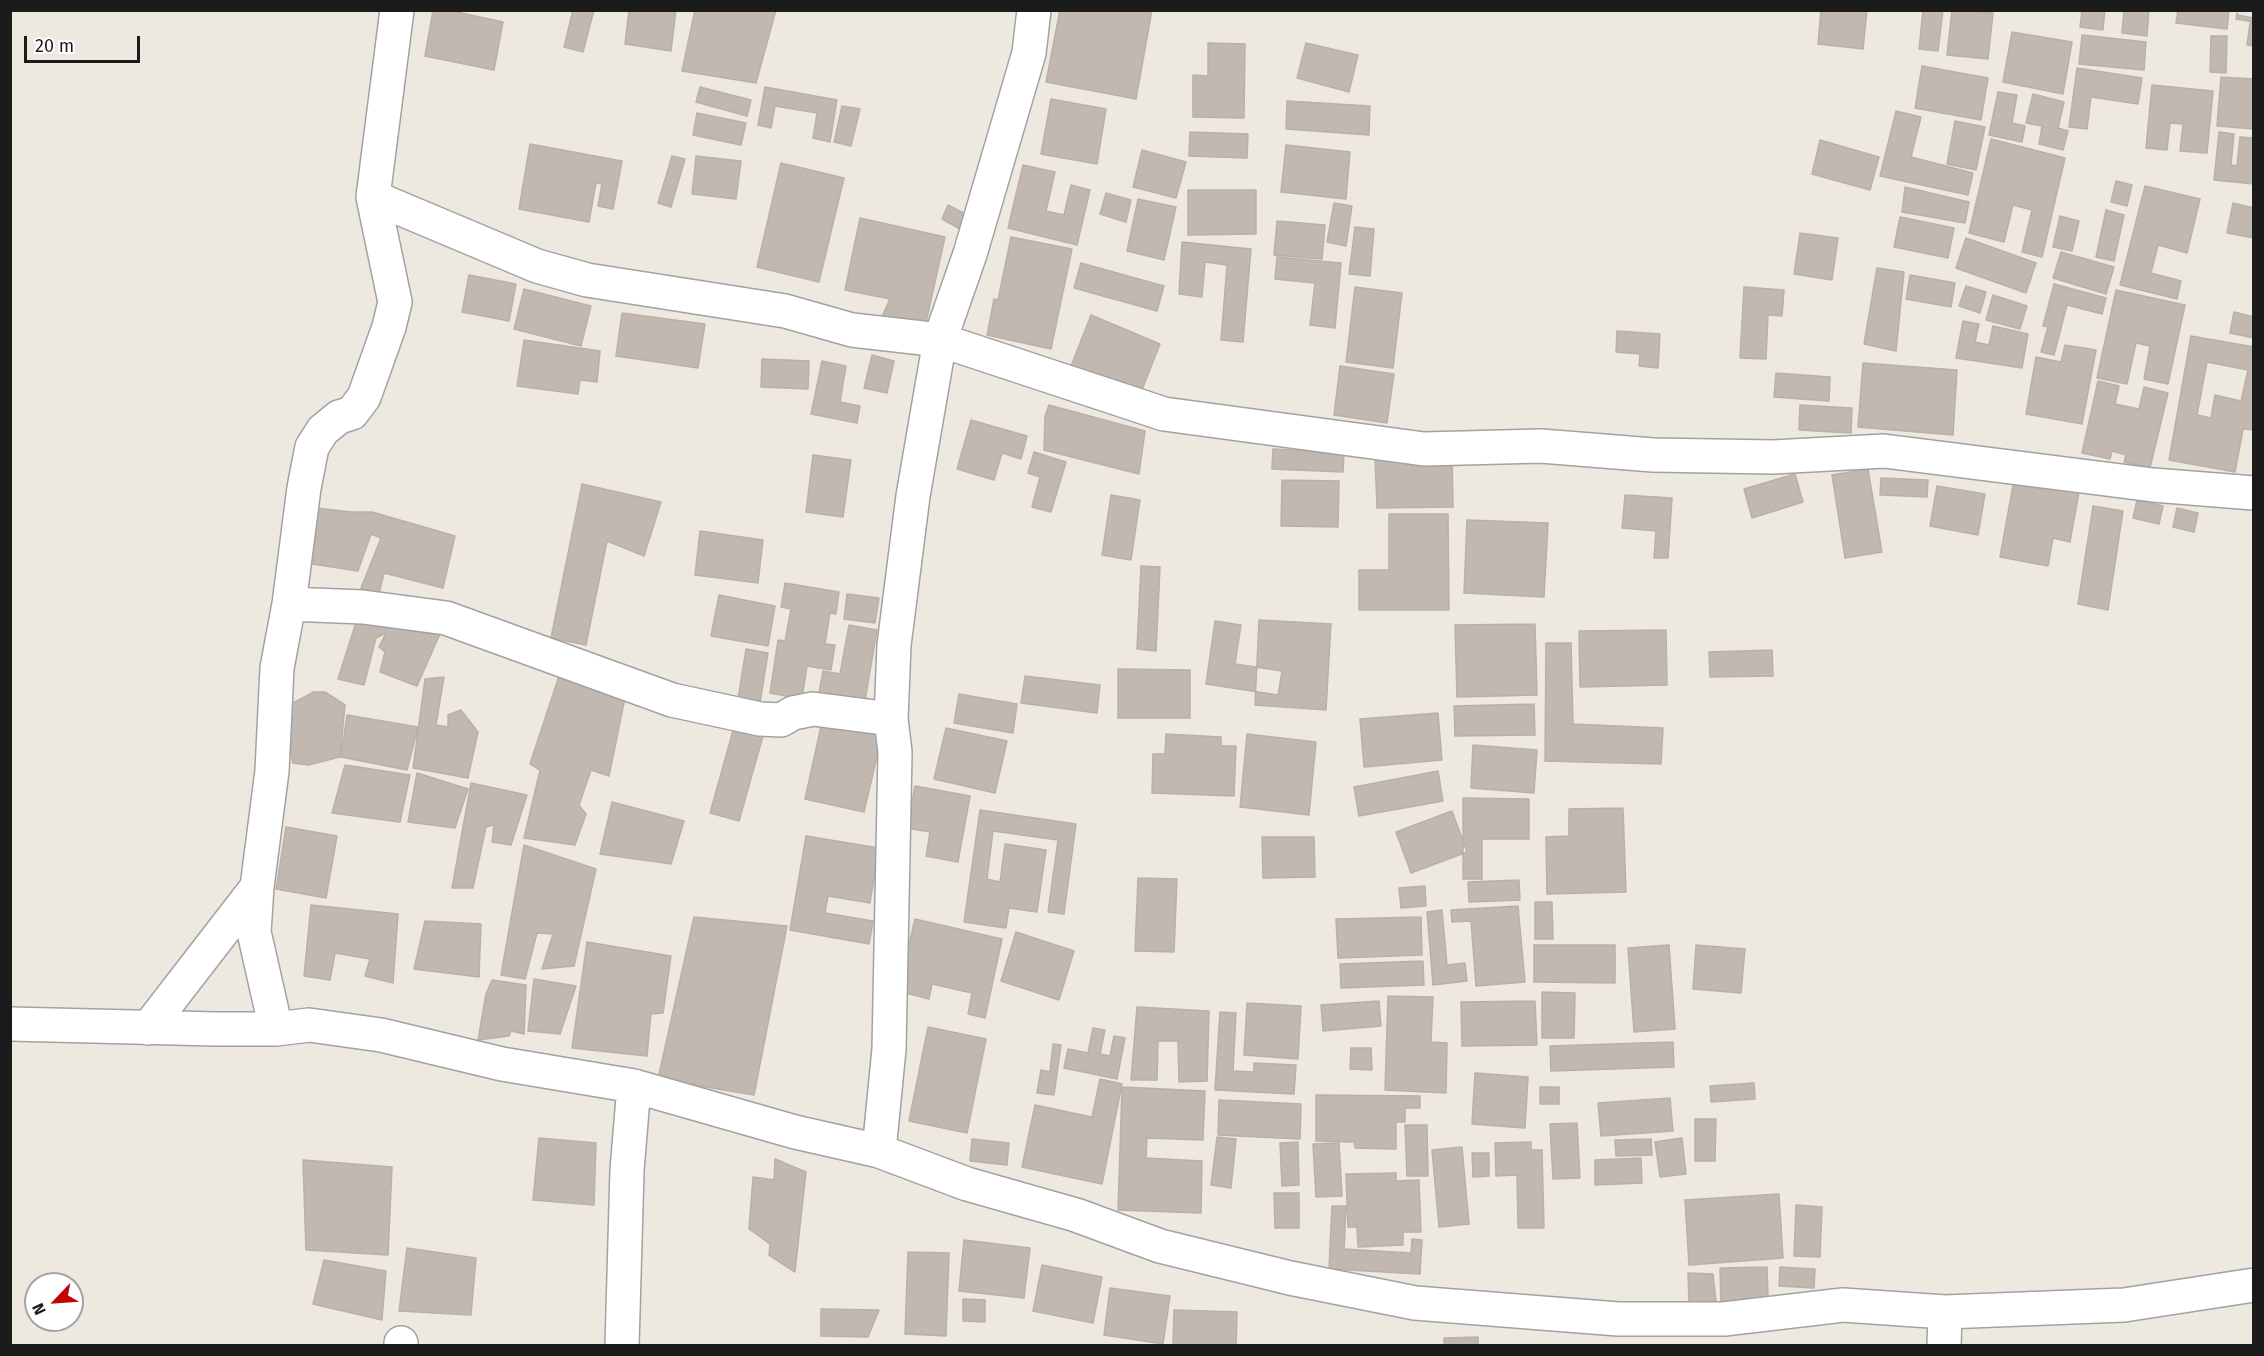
<!DOCTYPE html>
<html>
<head>
<meta charset="utf-8">
<style>
  body { margin:0 }
  #map { position:relative; width:2264px; height:1356px; overflow:hidden; background:#ede9e1; font-family:"Fira Sans",sans-serif }
  canvas { display:block }
  .frame { position:absolute; inset:0; border:12px solid #1b1b1b; pointer-events:none }
  .north { position:absolute; left:24px; top:1272px; width:60px; height:60px; box-sizing:border-box; background:#fff; border:2px solid #a4a4a4; border-radius:50%; rotate:245deg; font-size:16px; font-weight:700; line-height:24px; text-align:center; color:#1b1b1b }
  .north::after { content:''; display:block; margin:auto; width:21px; height:27px; background:#c30405; clip-path:polygon(50% 0,100% 100%,50% 72%,0 100%) }
  .scale { position:absolute; left:24px; top:36px; width:116px; height:27px; box-sizing:border-box; border:3px solid #1b1b1b; border-top:0; padding-left:8px; font-size:18px; line-height:21px; white-space:nowrap; color:#1b1b1b; -webkit-text-stroke:4px #fff; paint-order:stroke }
</style>
</head>
<body>
<div id="map">
<canvas width="2264" height="1356"></canvas>
<div class="frame"></div>
<div class="north">N</div>
<div class="scale">20 m</div>
</div>
<script>
const ctx = document.querySelector('canvas').getContext('2d');
ctx.lineJoin = 'round';
function paint(path, color) { ctx.fillStyle = color; ctx.fill(path, 'evenodd'); }
const toPath = rows => new Path2D(rows.map(r => 'M' + r).join(''));
function trace(path, color, width, dash) { ctx.strokeStyle = color; ctx.lineWidth = width; ctx.lineCap = dash ? 'butt' : 'round'; ctx.setLineDash(dash || []); ctx.stroke(path); }
const building = toPath([
  [433,10,447,10,503,22,494,70,425,56,433,10],
  [573,10,594,10,583,52,564,47,573,10],
  [629,10,676,10,671,51,625,44,629,10],
  [695,10,776,10,756,83,682,71,695,10],
  [1060,10,1152,10,1136,99,1046,82,1060,10],
  [1821,10,1867,10,1863,49,1818,44,1821,10],
  [1923,10,1943,10,1938,51,1919,49,1923,10],
  [1952,10,1993,13,1988,59,1947,55,1952,10],
  [2082,10,2105,10,2103,30,2080,27,2082,10],
  [2124,10,2149,10,2147,36,2122,33,2124,10],
  [2178,10,2229,10,2227,29,2176,23,2178,10],
  [2238,10,2254,10,2254,18,2237,15,2238,10],
  [2238,10,2254,10,2254,22,2236,19,2238,10],
  [2250,23,2254,24,2254,46,2247,45,2250,23],
  [2012,32,2072,42,2063,94,2003,82,2012,32],
  [2082,35,2146,42,2144,70,2079,64,2082,35],
  [2211,36,2227,36,2226,73,2210,72,2211,36],
  [1208,43,1245,44,1244,118,1193,117,1193,75,1208,76,1208,43],
  [1306,43,1358,55,1349,92,1297,78,1306,43],
  [1922,66,1988,78,1981,120,1915,108,1922,66],
  [2077,68,2142,78,2138,104,2091,97,2087,129,2069,127,2077,68],
  [2221,77,2254,79,2254,129,2217,126,2221,77],
  [2152,85,2213,91,2207,153,2180,151,2183,124,2170,123,2167,150,2146,148,2152,85],
  [700,87,751,100,747,116,696,102,700,87],
  [765,87,837,100,830,142,813,138,817,113,775,106,771,128,758,125,765,87],
  [1998,92,2017,95,2012,123,2025,126,2022,142,1989,135,1998,92],
  [2033,94,2064,102,2058,128,2068,131,2063,150,2039,144,2042,126,2026,123,2033,94],
  [1051,99,1106,109,1097,164,1041,154,1051,99],
  [1287,101,1370,106,1369,135,1286,129,1287,101],
  [842,106,860,109,851,146,834,142,842,106],
  [1896,111,1921,117,1911,157,1973,173,1968,195,1880,176,1896,111],
  [697,113,746,123,741,145,693,135,697,113],
  [1955,121,1985,127,1976,170,1947,164,1955,121],
  [1190,132,1248,134,1247,158,1189,156,1190,132],
  [2219,132,2234,134,2231,165,2237,166,2240,137,2254,138,2254,184,2214,180,2219,132],
  [1991,139,2065,158,2042,257,2022,252,2032,210,2013,205,2004,242,1969,233,1991,139],
  [1820,140,1879,157,1870,190,1812,174,1820,140],
  [530,144,622,161,613,209,598,206,602,184,596,183,589,222,519,209,530,144],
  [1286,145,1350,152,1346,199,1281,192,1286,145],
  [1142,150,1186,162,1176,198,1133,187,1142,150],
  [672,156,685,159,671,207,658,203,672,156],
  [696,156,741,161,736,199,692,194,696,156],
  [781,163,844,178,819,282,757,267,781,163],
  [1023,165,1055,172,1046,211,1064,215,1071,185,1090,190,1077,245,1008,228,1023,165],
  [2116,181,2132,185,2127,206,2111,202,2116,181],
  [2145,186,2200,199,2187,253,2158,245,2151,273,2181,281,2177,299,2120,285,2145,186],
  [1905,187,1969,202,1965,223,1902,212,1905,187],
  [1188,190,1256,190,1256,234,1188,235,1188,190],
  [1106,193,1131,200,1126,222,1100,214,1106,193],
  [1138,199,1176,207,1164,260,1127,251,1138,199],
  [1334,203,1352,206,1346,246,1327,242,1334,203],
  [2233,203,2254,208,2254,238,2227,233,2233,203],
  [948,205,967,215,960,229,942,219,948,205],
  [2106,210,2124,215,2114,261,2096,257,2106,210],
  [2060,216,2079,221,2072,251,2053,247,2060,216],
  [1900,217,1954,228,1948,258,1894,247,1900,217],
  [860,218,945,237,925,327,880,321,890,299,845,290,860,218],
  [1277,221,1325,225,1322,259,1274,255,1277,221],
  [1355,227,1374,229,1370,276,1349,274,1355,227],
  [1800,233,1838,238,1832,280,1794,274,1800,233],
  [1011,237,1072,249,1051,349,987,335,994,299,998,300,1011,237],
  [1966,238,2036,263,2026,293,1956,268,1966,238],
  [1182,242,1251,249,1243,342,1221,340,1227,265,1205,262,1202,297,1179,294,1182,242],
  [2061,252,2114,267,2106,294,2053,278,2061,252],
  [1277,257,1341,263,1335,328,1310,325,1315,283,1275,279,1277,257],
  [1081,263,1164,286,1157,311,1074,288,1081,263],
  [1877,268,1904,272,1896,351,1864,344,1877,268],
  [469,275,516,284,509,321,462,312,469,275],
  [1910,275,1955,283,1951,307,1906,299,1910,275],
  [2054,284,2106,298,2102,314,2067,305,2054,355,2041,352,2048,327,2043,326,2054,284],
  [1966,286,1986,292,1980,313,1959,306,1966,286],
  [1355,287,1402,293,1393,368,1346,362,1355,287],
  [1744,287,1784,290,1782,316,1768,315,1766,359,1740,358,1744,287],
  [524,289,591,306,581,346,514,329,524,289],
  [2116,290,2185,305,2168,384,2144,379,2150,346,2136,343,2127,384,2097,378,2116,290],
  [1993,295,2027,306,2020,329,1986,320,1993,295],
  [2234,312,2254,317,2254,338,2230,333,2234,312],
  [622,313,705,324,698,368,616,356,622,313],
  [1091,315,1160,344,1140,395,1071,366,1091,315],
  [1963,321,1979,324,1975,342,1989,345,1993,326,2028,334,2022,368,1956,358,1963,321],
  [1617,331,1660,334,1658,368,1639,366,1640,354,1616,352,1617,331],
  [2191,336,2254,347,2254,430,2243,429,2235,472,2169,460,2191,336],
  [2207,362,2248,370,2241,401,2215,395,2211,418,2197,415,2207,362],
  [524,340,600,351,597,382,580,380,578,394,517,386,524,340],
  [2065,345,2096,350,2082,424,2026,414,2036,357,2061,362,2065,345],
  [872,355,894,361,887,393,864,388,872,355],
  [762,359,809,361,808,389,761,387,762,359],
  [822,361,846,366,840,402,860,406,857,423,811,414,822,361],
  [1863,363,1957,370,1953,435,1858,427,1863,363],
  [1340,366,1394,374,1387,423,1334,415,1340,366],
  [1776,373,1830,377,1829,401,1774,397,1776,373],
  [2098,381,2119,386,2115,404,2139,409,2144,387,2168,393,2150,468,2124,462,2126,455,2112,451,2110,459,2082,453,2098,381],
  [1049,405,1145,431,1139,474,1044,450,1045,416,1049,405],
  [1800,405,1852,408,1851,433,1799,430,1800,405],
  [971,420,1027,436,1021,459,1002,453,994,480,957,469,971,420],
  [1273,449,1344,453,1343,472,1272,469,1273,449],
  [1034,452,1066,462,1051,512,1032,507,1040,477,1028,473,1034,452],
  [813,455,851,460,843,517,806,512,813,455],
  [1452,456,1453,507,1377,508,1375,457,1452,456],
  [1868,469,1882,552,1845,558,1832,475,1868,469],
  [1795,474,1803,502,1752,518,1744,489,1795,474],
  [1881,478,1928,480,1927,497,1880,495,1881,478],
  [1282,480,1339,481,1338,527,1281,526,1282,480],
  [2014,480,2079,492,2070,542,2053,538,2048,566,2000,557,2014,480],
  [582,484,661,502,644,556,607,541,586,645,551,638,582,484],
  [1937,486,1985,494,1978,535,1930,526,1937,486],
  [1111,495,1140,500,1131,560,1102,555,1111,495],
  [1625,495,1672,498,1668,558,1654,558,1656,531,1622,528,1625,495],
  [2137,500,2163,506,2159,524,2133,518,2137,500],
  [2093,506,2123,511,2108,610,2078,604,2093,506],
  [307,507,351,512,372,512,455,536,443,588,384,573,379,594,361,588,381,538,371,534,358,571,299,562,307,507],
  [2177,508,2198,513,2194,532,2173,527,2177,508],
  [1389,514,1448,514,1449,610,1359,610,1359,570,1389,570,1389,514],
  [1467,520,1548,523,1544,597,1464,593,1467,520],
  [700,531,763,540,758,583,695,575,700,531],
  [1141,566,1160,567,1156,651,1137,649,1141,566],
  [785,583,839,592,836,614,830,613,825,644,835,645,831,670,807,666,802,699,770,693,778,640,785,641,791,609,781,607,785,583],
  [847,594,879,598,875,623,844,619,847,594],
  [719,595,775,606,768,646,711,636,719,595],
  [358,616,440,634,417,686,380,672,385,652,379,647,386,633,376,638,364,685,338,679,358,616],
  [1259,620,1331,624,1326,710,1255,705,1259,620],
  [1215,621,1241,625,1235,664,1282,671,1278,695,1206,684,1215,621],
  [1535,624,1537,695,1457,697,1455,625,1535,624],
  [849,625,877,630,864,707,818,698,823,671,840,674,849,625],
  [1666,630,1667,685,1580,687,1579,631,1666,630],
  [1546,643,1571,643,1573,724,1663,728,1661,764,1545,761,1546,643],
  [746,649,768,653,759,709,737,705,746,649],
  [1772,650,1773,676,1710,677,1709,652,1772,650],
  [1118,669,1190,670,1190,718,1118,718,1118,669],
  [559,676,625,698,609,776,591,770,579,805,586,814,575,845,524,838,540,770,530,764,559,676],
  [1025,676,1100,685,1097,713,1021,703,1025,676],
  [444,677,436,725,448,727,448,715,461,710,478,732,468,778,413,768,425,679,444,677],
  [314,692,325,692,345,705,340,757,308,765,293,763,291,753,285,747,289,705,314,692],
  [959,694,1017,704,1013,733,954,723,959,694],
  [1534,704,1535,735,1455,736,1454,706,1534,704],
  [1438,713,1442,760,1364,767,1360,719,1438,713],
  [347,715,418,727,407,770,341,757,347,715],
  [823,717,883,731,864,812,805,799,823,717],
  [734,727,763,736,739,821,710,813,734,727],
  [946,728,1007,741,995,793,934,779,946,728],
  [1166,734,1221,737,1221,746,1236,746,1234,796,1152,793,1153,754,1165,754,1166,734],
  [1247,734,1316,742,1309,815,1240,807,1247,734],
  [1473,745,1537,750,1534,793,1471,788,1473,745],
  [345,765,410,775,400,822,332,813,345,765],
  [1438,771,1443,801,1359,816,1354,787,1438,771],
  [417,773,468,789,455,828,408,822,417,773],
  [471,783,527,795,511,845,492,842,494,825,486,827,473,888,452,888,471,783],
  [915,786,970,796,958,862,926,856,930,832,907,828,915,786],
  [1463,798,1529,799,1529,839,1482,839,1482,879,1463,879,1463,798],
  [612,802,684,821,671,864,600,854,612,802],
  [1623,808,1626,892,1547,894,1546,837,1569,836,1569,809,1623,808],
  [980,810,1076,824,1064,914,1048,912,1058,840,993,831,987,879,1000,882,1005,844,1046,850,1037,912,1009,908,1006,928,964,922,980,810],
  [1452,811,1467,852,1411,873,1396,832,1452,811],
  [286,827,337,836,326,898,276,889,286,827],
  [806,836,879,848,870,903,828,896,825,913,873,921,869,944,790,930,806,836],
  [1262,837,1314,837,1315,877,1263,878,1262,837],
  [524,845,596,869,574,966,542,969,553,934,537,933,525,979,501,975,524,845],
  [1138,878,1177,879,1174,952,1135,951,1138,878],
  [1519,880,1520,900,1469,902,1468,882,1519,880],
  [1425,886,1426,906,1401,908,1399,888,1425,886],
  [1535,902,1552,902,1553,939,1535,939,1535,902],
  [311,905,398,914,393,983,365,976,370,959,335,953,330,980,304,976,311,905],
  [1518,906,1525,982,1476,986,1471,921,1452,922,1451,910,1518,906],
  [1442,910,1447,965,1465,963,1467,981,1433,985,1427,912,1442,910],
  [694,917,787,926,754,1095,658,1079,694,917],
  [1421,917,1422,955,1338,958,1336,919,1421,917],
  [915,919,1002,939,985,1018,968,1014,972,993,932,984,929,999,898,991,915,919],
  [425,921,481,924,479,977,414,969,425,921],
  [1016,932,1074,951,1059,1000,1001,981,1016,932],
  [587,942,671,956,663,1013,651,1014,647,1056,572,1048,587,942],
  [1534,945,1615,945,1615,983,1534,982,1534,945],
  [1669,945,1675,1029,1634,1032,1628,948,1669,945],
  [1696,945,1745,949,1741,993,1693,989,1696,945],
  [1423,961,1424,985,1341,988,1340,964,1423,961],
  [534,979,576,986,560,1034,528,1031,534,979],
  [492,980,526,985,524,1034,511,1031,509,1036,478,1040,486,994,492,980],
  [1542,992,1575,993,1574,1038,1542,1038,1542,992],
  [1388,996,1433,997,1431,1042,1447,1043,1446,1093,1385,1090,1388,996],
  [1379,1001,1381,1026,1323,1031,1321,1005,1379,1001],
  [1535,1001,1537,1045,1462,1046,1461,1002,1535,1001],
  [1247,1003,1301,1006,1298,1059,1244,1055,1247,1003],
  [1137,1007,1209,1011,1207,1081,1179,1082,1178,1041,1158,1041,1157,1080,1131,1080,1137,1007],
  [1220,1012,1236,1013,1233,1071,1254,1072,1254,1063,1296,1065,1294,1094,1215,1090,1220,1012],
  [928,1027,986,1039,967,1133,909,1121,928,1027],
  [1093,1028,1105,1030,1100,1054,1110,1056,1114,1036,1125,1038,1117,1079,1064,1068,1068,1049,1088,1053,1093,1028],
  [1673,1042,1674,1067,1551,1071,1550,1046,1673,1042],
  [1053,1044,1061,1045,1054,1095,1037,1093,1041,1070,1050,1072,1053,1044],
  [1351,1048,1371,1048,1372,1070,1350,1069,1351,1048],
  [1475,1073,1528,1077,1525,1128,1472,1124,1475,1073],
  [1100,1079,1122,1084,1102,1184,1022,1167,1035,1105,1092,1117,1100,1079],
  [1754,1083,1755,1099,1711,1102,1710,1086,1754,1083],
  [1122,1087,1205,1091,1203,1140,1147,1138,1146,1158,1202,1161,1201,1213,1118,1210,1122,1087],
  [1540,1087,1559,1087,1559,1104,1540,1104,1540,1087],
  [1316,1095,1420,1096,1420,1108,1405,1108,1405,1122,1396,1122,1396,1149,1355,1148,1354,1142,1316,1141,1316,1095],
  [1670,1098,1673,1131,1601,1136,1598,1103,1670,1098],
  [1219,1100,1301,1104,1300,1139,1218,1135,1219,1100],
  [1695,1119,1716,1119,1715,1161,1695,1161,1695,1119],
  [1577,1123,1580,1178,1553,1179,1550,1124,1577,1123],
  [1405,1125,1427,1125,1428,1176,1407,1176,1405,1125],
  [1217,1137,1236,1139,1231,1188,1211,1185,1217,1137],
  [539,1138,596,1143,594,1205,533,1200,539,1138],
  [1682,1138,1686,1174,1660,1177,1655,1142,1682,1138],
  [972,1139,1009,1143,1007,1165,970,1161,972,1139],
  [1651,1139,1652,1155,1616,1156,1615,1140,1651,1139],
  [1298,1142,1299,1185,1282,1186,1280,1143,1298,1142],
  [1531,1142,1531,1150,1542,1150,1544,1228,1518,1228,1517,1175,1496,1176,1495,1143,1531,1142],
  [1339,1143,1342,1196,1316,1197,1313,1144,1339,1143],
  [1462,1147,1469,1224,1439,1227,1432,1150,1462,1147],
  [1472,1153,1489,1153,1489,1176,1473,1177,1472,1153],
  [1641,1158,1642,1183,1595,1185,1595,1160,1641,1158],
  [775,1159,806,1172,795,1272,769,1255,770,1244,749,1229,753,1177,774,1180,775,1159],
  [303,1160,392,1167,388,1255,306,1250,303,1160],
  [1396,1173,1396,1181,1419,1180,1421,1232,1403,1232,1403,1245,1358,1247,1357,1227,1348,1227,1346,1174,1396,1173],
  [1274,1193,1299,1193,1299,1228,1275,1228,1274,1193],
  [1779,1194,1783,1258,1689,1265,1685,1200,1779,1194],
  [1796,1205,1822,1207,1820,1257,1794,1256,1796,1205],
  [1332,1206,1346,1206,1344,1249,1411,1253,1412,1239,1422,1240,1420,1274,1329,1269,1332,1206],
  [964,1240,1030,1248,1024,1298,959,1291,964,1240],
  [407,1248,476,1258,471,1315,399,1311,407,1248],
  [908,1252,949,1253,946,1336,905,1334,908,1252],
  [324,1260,386,1271,382,1320,313,1304,324,1260],
  [1042,1265,1102,1277,1093,1323,1033,1311,1042,1265],
  [1767,1267,1768,1298,1741,1299,1741,1306,1721,1307,1720,1268,1767,1267],
  [1780,1267,1815,1269,1814,1288,1779,1286,1780,1267],
  [1688,1273,1713,1274,1716,1302,1689,1304,1688,1273],
  [1110,1288,1170,1296,1163,1344,1104,1335,1110,1288],
  [963,1299,985,1300,985,1322,963,1321,963,1299],
  [821,1309,879,1310,868,1337,821,1336,821,1309],
  [1174,1310,1237,1312,1236,1346,1173,1346,1174,1310],
  [1478,1337,1478,1346,1444,1346,1444,1338,1478,1337]
]);
paint(building, '#c1b8b1');
trace(building, '#beafa4', 1.5);
const minor = toPath([
  [373,197,537,266,587,280,785,311,852,330,940,340,1164,414,1424,449,1541,446,1653,455,1773,457,1884,451,2153,485,2254,493],
  [289,604,363,607,446,618,672,700,760,719,781,720,793,713,813,709,891,719],
  [10,1024,216,1029,276,1029,309,1025,381,1035,502,1064,634,1086,795,1132,879,1151,967,1184,1076,1215,1160,1246,1290,1278,1415,1303,1618,1319,1724,1319,1843,1305,1945,1312,2124,1305,2254,1285],
  [148,1028,257,887],
  [276,1029,254,932,257,887,272,771,277,668,289,604,304,488,312,447,323,430,339,417,352,413,364,397,389,327,395,302,373,197,397,10],
  [879,1151,889,1049,895,752,891,719,894,645,913,496,940,340,970,254,1029,53,1034,10],
  [401,1346,401,1343],
  [622,1346,627,1170,634,1086],
  [1944,1346,1945,1312]
]);
trace(minor, '#a2a2a2', 36);
trace(minor, '#fff', 33);
</script>
</body>
</html>
